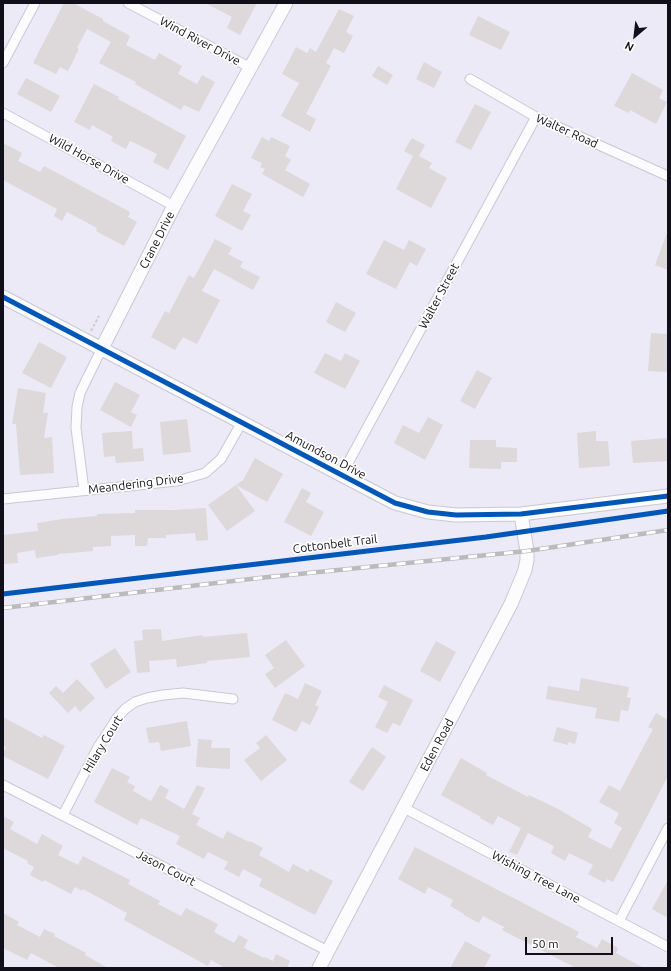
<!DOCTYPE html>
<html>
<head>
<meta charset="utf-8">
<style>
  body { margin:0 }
  #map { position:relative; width:671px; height:971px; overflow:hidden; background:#ebeaf6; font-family:Ubuntu,sans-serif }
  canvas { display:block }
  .frame { position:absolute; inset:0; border:4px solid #110f19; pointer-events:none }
  .north { position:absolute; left:615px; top:16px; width:40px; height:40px; -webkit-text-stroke:3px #fff; paint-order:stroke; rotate:208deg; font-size:11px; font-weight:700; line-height:16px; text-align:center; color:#110f19 }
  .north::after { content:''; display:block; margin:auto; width:14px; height:18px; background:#110f19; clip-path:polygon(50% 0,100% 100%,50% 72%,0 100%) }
  .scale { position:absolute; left:525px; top:937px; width:88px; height:18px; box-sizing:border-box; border:2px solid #110f19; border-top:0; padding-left:5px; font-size:12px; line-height:14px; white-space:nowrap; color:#110f19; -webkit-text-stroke:3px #fff; paint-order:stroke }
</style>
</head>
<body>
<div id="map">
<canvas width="671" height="971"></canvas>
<div class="frame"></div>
<div class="north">N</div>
<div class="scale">50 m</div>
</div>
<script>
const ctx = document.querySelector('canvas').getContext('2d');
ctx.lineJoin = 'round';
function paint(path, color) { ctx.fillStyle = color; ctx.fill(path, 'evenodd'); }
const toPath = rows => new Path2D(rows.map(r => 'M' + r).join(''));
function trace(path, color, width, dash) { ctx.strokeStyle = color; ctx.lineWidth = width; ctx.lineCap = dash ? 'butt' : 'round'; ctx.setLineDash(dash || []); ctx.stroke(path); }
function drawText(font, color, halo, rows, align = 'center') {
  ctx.font = font + ' Ubuntu,sans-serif'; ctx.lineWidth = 3.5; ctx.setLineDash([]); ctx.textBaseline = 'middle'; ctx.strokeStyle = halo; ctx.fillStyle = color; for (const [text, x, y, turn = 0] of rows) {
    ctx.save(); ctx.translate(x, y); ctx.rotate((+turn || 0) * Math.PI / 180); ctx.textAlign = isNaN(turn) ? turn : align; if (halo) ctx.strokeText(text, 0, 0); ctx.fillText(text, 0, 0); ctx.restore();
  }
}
paint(toPath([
  [64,3,73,3,103,19,103,21,130,36,126,45,155,60,159,53,182,66,178,74,197,84,202,75,215,82,199,112,184,105,181,110,135,84,136,82,99,63,111,42,87,29,77,48,79,49,68,71,60,67,56,74,33,63],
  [205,3,257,3,240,35,227,28,232,17],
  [339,9,354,16,346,32,353,36,344,53,334,48,326,63,331,66,306,114,316,119,310,132,281,116,299,83,282,74,296,47,307,53,310,48,316,52],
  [478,16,510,32,501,50,469,35],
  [424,62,442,72,434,88,416,79],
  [378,66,393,75,387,85,372,76],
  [632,73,663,90,659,98,667,102,656,124,630,110,629,113,614,106],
  [26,78,60,96,51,112,17,94],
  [94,84,119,97,118,99,186,136,168,170,153,162,157,154,137,144,130,141,126,149,111,141,113,137,92,125,90,130,74,122],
  [475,104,491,112,471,150,455,142],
  [262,137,269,141,271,137,290,146,285,156,291,160,285,170,310,184,303,197,262,174,265,169,260,167,262,163,251,158],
  [412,138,425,145,419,156,432,163,429,168,447,178,431,208,396,189,413,156,404,151],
  [3,143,22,153,18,161,40,172,44,166,130,212,128,217,137,222,124,246,96,231,97,228,67,212,62,221,54,216,57,209,3,180],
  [232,184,252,194,243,211,251,215,242,231,215,216],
  [667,233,668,233,668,270,655,265],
  [215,239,232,248,228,254,243,262,240,267,260,277,253,290,214,269,202,291,220,300,197,344,183,337,175,350,151,337,165,311,169,313,189,275,194,278],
  [384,240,404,250,409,240,426,249,417,266,410,262,396,289,366,274],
  [336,302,356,313,345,332,326,322],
  [651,333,668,334,668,372,648,371],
  [39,342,67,357,51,388,22,373],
  [325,353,341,361,345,353,360,361,345,389,314,373],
  [477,370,492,378,475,409,460,401],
  [115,382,140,395,131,412,137,415,131,427,100,410],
  [18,388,46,393,43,413,48,413,44,438,52,437,54,473,20,475,16,424,12,424],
  [428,417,443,425,425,460,394,443,403,425,419,433],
  [187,419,191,452,163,455,160,422],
  [132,431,133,449,143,448,144,461,116,463,115,456,104,457,102,433],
  [596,431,596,441,608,441,610,466,579,468,577,433],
  [668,438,668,461,633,463,631,441],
  [470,440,496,440,496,447,517,448,517,462,501,462,501,469,469,468],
  [255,458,283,474,267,502,236,485,243,480],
  [236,485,255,511,227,531,208,505],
  [302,488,311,493,306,502,324,512,311,536,284,522],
  [206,508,208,540,196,541,195,533,166,535,166,538,148,538,147,546,135,546,135,535,111,536,111,546,93,547,93,551,58,554,58,555,36,558,35,550,17,553,18,563,3,564,3,535,38,531,37,523,62,519,97,516,97,514,135,513,135,510,173,510],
  [161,629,162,641,203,635,203,637,247,633,250,657,207,661,207,663,177,667,176,659,149,661,150,672,137,673,134,641,143,640,142,630],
  [286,640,305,666,275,688,265,674,274,668,265,655],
  [436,641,456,652,440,682,420,671],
  [115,648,131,672,106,689,90,664],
  [581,678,629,687,627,697,631,698,628,711,621,710,619,722,595,718,597,708,546,699,548,686,579,691],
  [77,679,95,698,80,712,75,706,68,713,49,693,56,686,63,693],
  [305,683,322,691,315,705,319,707,310,725,302,721,296,732,272,720,285,693,298,699],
  [384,685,413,700,400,726,393,723,387,733,375,727,388,702,378,697],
  [656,713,668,720,668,776,613,882,607,879,605,883,588,874,593,865,569,853,565,861,551,853,554,846,528,833,517,855,509,852,521,828,498,816,493,825,480,818,481,817,441,795,461,758,487,773,486,775,528,797,529,795,558,809,592,829,588,837,611,849,622,828,614,823,619,813,599,802,609,785,620,791,653,729,648,727],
  [3,717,42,738,44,735,65,746,48,779,3,756,3,753,6,747,3,745],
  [187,721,191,746,161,751,159,742,149,743,146,728],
  [557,727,578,733,575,744,568,742,568,745,553,741],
  [266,735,287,760,261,781,244,760,260,748,256,743],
  [198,739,212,740,211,748,230,748,230,769,196,767],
  [372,747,386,757,363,791,349,782],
  [112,768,130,777,127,782,135,786,133,791,151,801,160,785,169,790,165,798,184,809,197,785,205,788,192,814,200,818,196,825,223,839,227,831,249,842,250,841,263,848,259,855,289,872,293,864,308,872,310,869,333,881,315,915,259,886,262,879,243,869,239,877,224,869,228,862,208,852,204,859,176,844,180,836,141,818,137,825,94,802],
  [3,816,14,822,10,829,37,844,42,834,63,846,58,855,78,865,83,856,100,865,130,880,128,884,160,901,158,904,181,916,186,908,218,924,214,932,234,943,239,935,248,940,244,948,264,958,265,957,273,961,276,954,290,961,287,968,225,968,211,960,208,966,124,920,127,913,83,889,82,891,75,887,71,894,44,880,43,882,30,875,34,867,27,863,28,861,3,848],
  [415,847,579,932,576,937,597,948,602,939,618,948,616,953,644,968,576,968,502,930,504,927,483,916,479,923,464,915,464,914,450,906,453,900,428,887,425,894,398,879],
  [668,880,668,918,652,909],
  [3,913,19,922,17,925,40,937,44,929,55,934,54,936,86,953,85,955,108,968,59,968,31,953,27,960,3,948],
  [465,941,491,955,484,968,450,968]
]), '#ddd8d9');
const street = toPath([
  [128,3,251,68],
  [3,63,35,3],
  [470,79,536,117,668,176],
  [3,113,174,206],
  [342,474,536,117],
  [84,490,76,428,77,407,80,393,102,348],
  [3,499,177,481,205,473,221,459,242,422],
  [3,785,328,951],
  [404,808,668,947],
  [63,815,98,747,108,732,117,718,125,709,135,702,147,698,163,695,183,693,233,699],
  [619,921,668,828]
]);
const secondary = toPath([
  [3,297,395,503,428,512,456,515,521,514,668,496],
  [102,348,174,206,286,3],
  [319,968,511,604,525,570,527,560,527,551,521,514]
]);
trace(street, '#c9c8d3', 11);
trace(secondary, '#c9c8d3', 15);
trace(toPath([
  [91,331,99,316]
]), '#cdccd1', 2, [3, 2]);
trace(street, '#fcfcfe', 9);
trace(secondary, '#fcfcfe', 13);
const rail = toPath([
  [3,608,259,578,527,551,668,530]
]);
trace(rail, '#bbbbbe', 4.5);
trace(rail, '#fff', 3, [9]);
trace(toPath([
  [3,297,395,503,428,512,456,515,521,514,668,496],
  [3,594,486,537,668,511]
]), '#0057b8', 5);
drawText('12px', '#110f19', '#fff', [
  ["Wind River Drive",200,41,28],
  ["Walter Road",567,131,24],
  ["Wild Horse Drive",89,159,29],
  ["Crane Drive",157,240,-63],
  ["Walter Street",439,296,-62],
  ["Amundson Drive",326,455,28],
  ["Meandering Drive",136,484,-7],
  ["Cottonbelt Trail",335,544,-7],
  ["Hilary Court",103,744,-59],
  ["Eden Road",437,745,-62],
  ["Jason Court",166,868,27],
  ["Wishing Tree Lane",536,877,28]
]);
</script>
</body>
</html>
